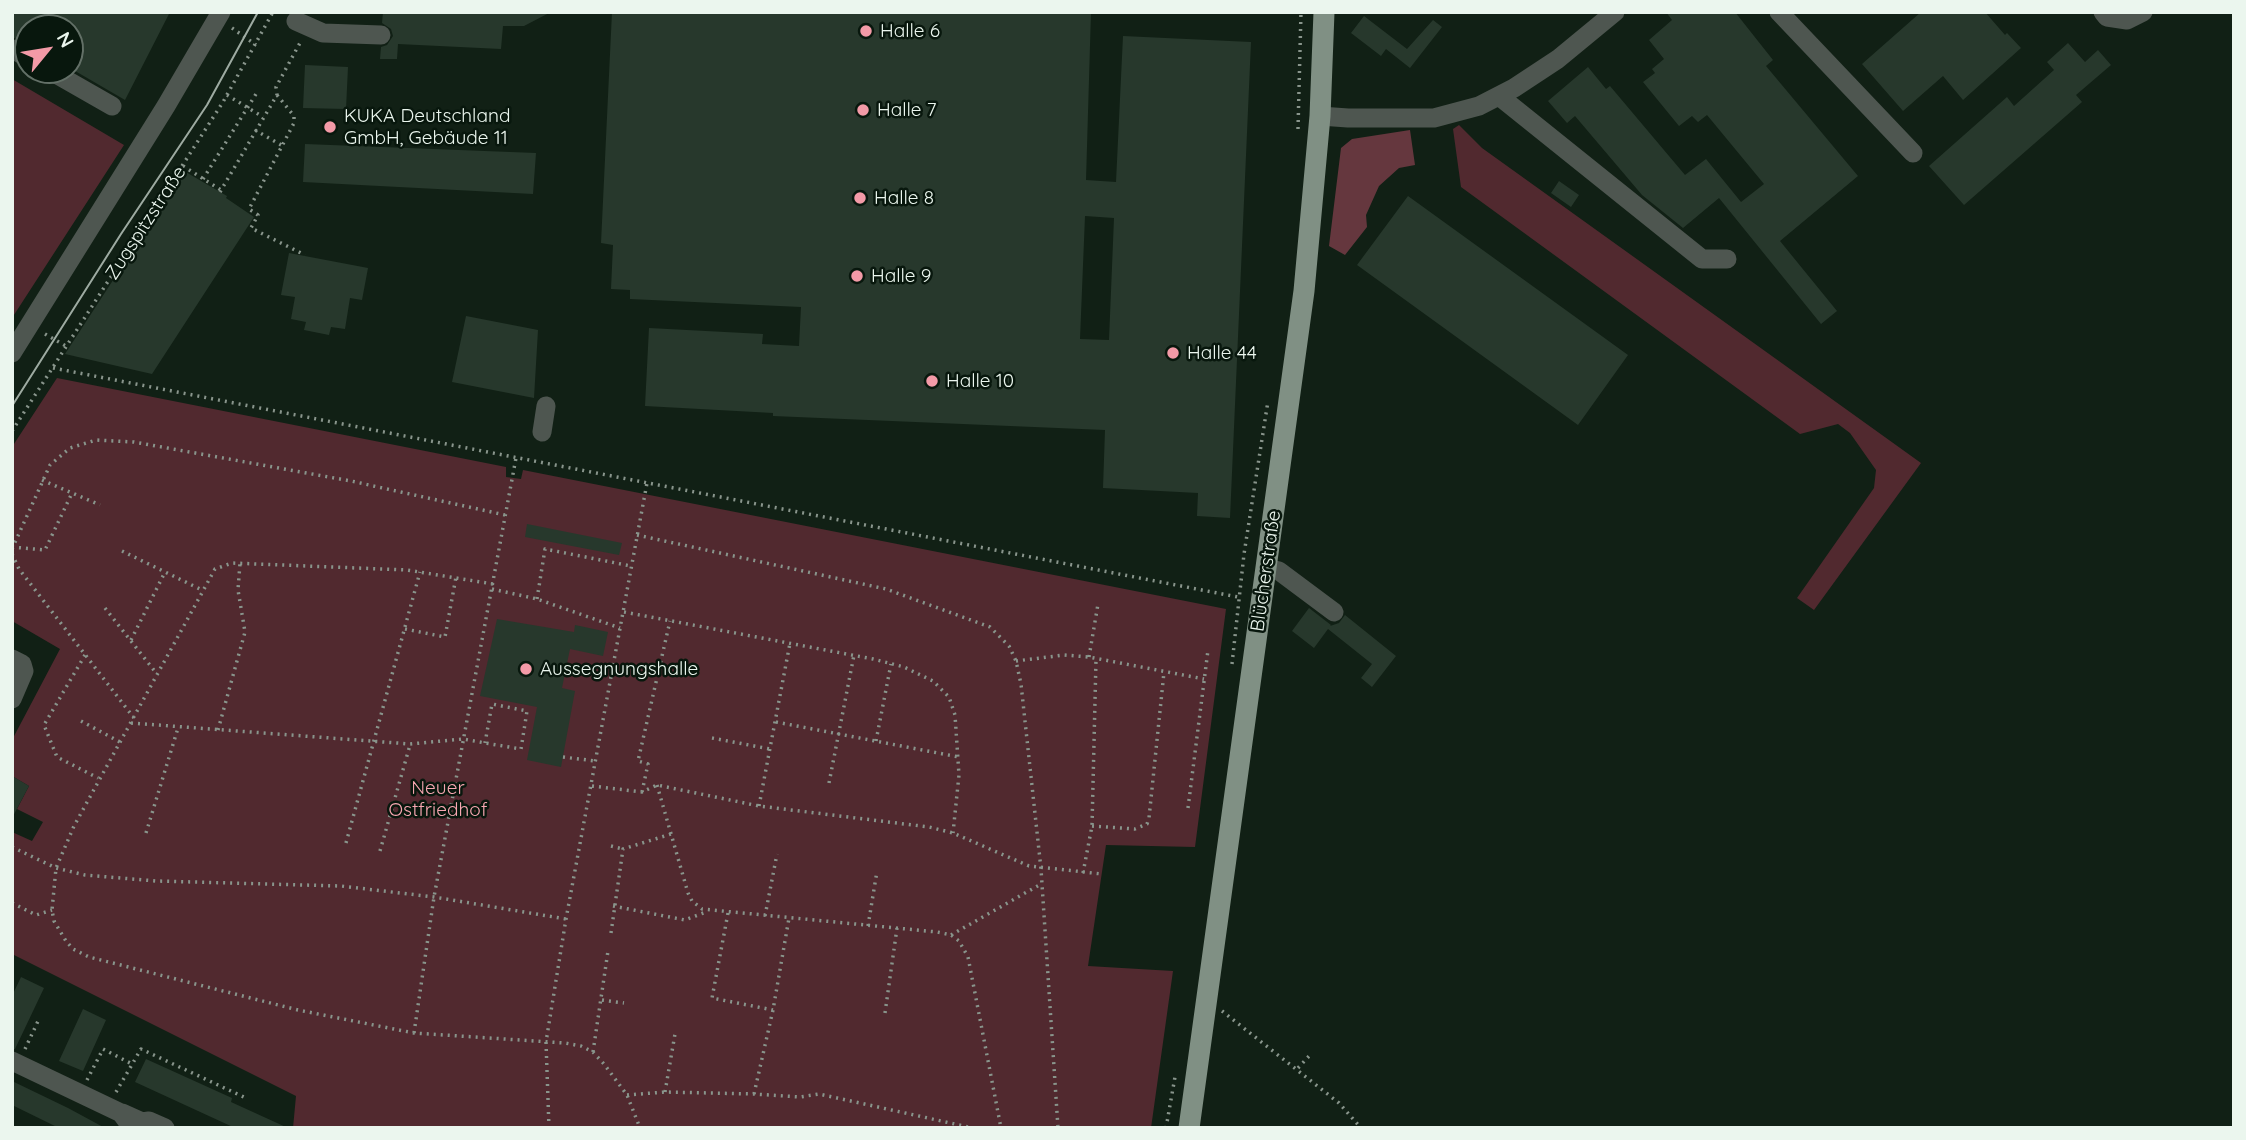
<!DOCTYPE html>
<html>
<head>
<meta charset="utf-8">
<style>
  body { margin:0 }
  #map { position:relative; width:2246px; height:1140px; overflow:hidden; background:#112015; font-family:Quicksand,sans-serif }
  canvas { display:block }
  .frame { position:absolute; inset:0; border:14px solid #ebf6ee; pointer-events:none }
  .north { position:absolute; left:14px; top:14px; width:70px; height:70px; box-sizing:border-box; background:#08170d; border:2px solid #637067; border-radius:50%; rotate:60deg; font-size:19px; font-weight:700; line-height:28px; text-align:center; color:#ebf6ee }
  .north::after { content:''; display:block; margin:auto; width:24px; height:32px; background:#f39aa7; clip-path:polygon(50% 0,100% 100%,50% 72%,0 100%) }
</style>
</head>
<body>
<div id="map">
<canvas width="2246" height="1140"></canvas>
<div class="frame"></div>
<div class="north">N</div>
</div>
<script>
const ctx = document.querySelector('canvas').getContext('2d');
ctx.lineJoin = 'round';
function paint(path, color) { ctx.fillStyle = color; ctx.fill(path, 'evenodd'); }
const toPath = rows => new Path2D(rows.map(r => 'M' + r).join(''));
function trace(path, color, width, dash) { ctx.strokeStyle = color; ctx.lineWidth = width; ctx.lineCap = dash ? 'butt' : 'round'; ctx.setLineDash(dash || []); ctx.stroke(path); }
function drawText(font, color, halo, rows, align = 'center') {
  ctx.font = font + ' Quicksand,sans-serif'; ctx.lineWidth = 5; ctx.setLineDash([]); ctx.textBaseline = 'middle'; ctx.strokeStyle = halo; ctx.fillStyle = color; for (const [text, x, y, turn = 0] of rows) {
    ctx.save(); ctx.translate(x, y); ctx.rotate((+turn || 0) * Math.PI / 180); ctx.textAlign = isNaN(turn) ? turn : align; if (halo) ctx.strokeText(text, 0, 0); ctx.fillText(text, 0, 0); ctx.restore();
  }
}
paint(toPath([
  [12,79,124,145,12,318],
  [1459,125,1482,148,1921,463,1814,610,1797,598,1874,488,1876,470,1850,433,1838,424,1800,434,1461,187,1453,129],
  [57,378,506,467,506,477,521,479,523,470,1226,609,1195,847,1106,845,1088,966,1173,971,1151,1128,293,1128,296,1096,12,954,12,832,32,841,43,822,17,809,29,786,12,776,12,740,60,649,12,621,12,447]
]), '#51292f');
paint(toPath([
  [1410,130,1415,165,1399,168,1379,186,1366,215,1367,227,1345,255,1329,246,1341,148,1352,139]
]), '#65373e');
paint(toPath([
  [12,12,170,12,125,100,70,68,70,28,28,28,28,44,12,37],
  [383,12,551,12,524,26,503,26,501,49,398,44,397,59,380,59,381,47,387,45,393,36,391,29,382,23],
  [612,12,1091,12,1086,180,1116,182,1123,36,1251,42,1230,518,1197,516,1198,493,1103,488,1105,430,773,416,773,413,645,406,649,328,763,334,762,344,799,346,801,307,630,299,630,290,611,289,613,245,601,243],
  [1085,216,1114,218,1109,340,1080,339],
  [1666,12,1735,12,1773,60,1766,66,1858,176,1780,241,1837,311,1821,324,1719,198,1683,228,1642,195,1575,116,1567,123,1548,101,1588,67,1606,89,1610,86,1685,175,1706,159,1741,202,1764,184,1707,115,1698,122,1692,116,1679,126,1643,82,1655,73,1652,69,1664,59,1649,40,1672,20],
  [1921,12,1985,12,2005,35,2007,33,2021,48,1963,100,1943,76,1903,111,1862,64],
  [1364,16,1407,49,1433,20,1442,27,1410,68,1386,49,1381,56,1351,33],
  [2068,43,2085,62,2098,50,2111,65,2076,95,2082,102,1964,205,1929,166,2007,97,2014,106,2054,70,2047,62],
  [305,65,348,67,346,109,303,108],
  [305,144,536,153,533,194,303,182],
  [184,171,227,196,226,198,254,217,152,374,65,354],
  [1559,181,1579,195,1571,207,1551,193],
  [1408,196,1628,355,1578,425,1357,265],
  [289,253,368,268,362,300,350,298,345,329,331,327,329,335,304,330,306,322,291,319,295,297,281,295],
  [466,316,538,330,534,398,452,382],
  [527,524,622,543,619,555,525,537],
  [1309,608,1331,625,1330,626,1339,623,1345,615,1396,656,1372,687,1361,678,1372,664,1328,629,1314,648,1292,631],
  [497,619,574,632,575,625,608,632,603,656,570,649,562,688,575,691,561,767,527,760,537,707,480,696],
  [12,776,29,786,12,818],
  [21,977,44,988,15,1049,12,1049,12,996],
  [83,1009,106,1020,83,1071,59,1061],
  [146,1059,232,1098,231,1102,288,1128,235,1128,135,1082],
  [12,1081,68,1108,105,1128,59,1128,12,1105]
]), '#27382c');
trace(toPath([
  [232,28,256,45],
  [227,95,263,117],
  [277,95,294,116,294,123,249,209,258,215,251,228,305,255],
  [1298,129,1301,12],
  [255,130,283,146],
  [183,166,221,190],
  [203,179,256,94],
  [220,192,277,95,276,87,301,41],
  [45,334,66,346],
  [53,368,1238,597],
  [12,431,223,102,273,12],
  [42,480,100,505],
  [637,535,886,589,990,627,1009,646,1016,661,1021,684,1041,869,1058,1128],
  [12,547,45,550,72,493],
  [12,549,50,465,70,448,96,440,134,442,351,481,505,515],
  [122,551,202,590],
  [12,554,19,569,134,718],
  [493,584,407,570,232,563,215,569,74,826,56,868,52,910,54,921,66,941,73,949,89,957,298,1010,414,1033,565,1043,581,1046,593,1052,604,1064,627,1095,640,1128],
  [492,589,537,599,620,628],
  [537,599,545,549,631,566],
  [105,608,157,674],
  [624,612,873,659,904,667,933,681,949,697,955,715,959,775,953,833],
  [405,629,445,637,456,577],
  [131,640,165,572],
  [85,655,44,725,57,757,98,778],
  [1089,657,1098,604],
  [1016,661,1064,655,1089,657,1204,679],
  [1232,664,1244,554,1268,401],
  [81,721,120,742],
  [776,722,959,757],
  [131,723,410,744,463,739,485,743,521,749,527,711,492,704,485,743],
  [218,730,245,632,238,590,240,563],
  [712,738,770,749],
  [876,741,891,664],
  [563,757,595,761],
  [829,783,854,655],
  [657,785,688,893,692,901,702,909,937,932,951,935,959,941,968,957,1001,1128],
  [592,786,642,792,657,785,759,806,929,827,953,833,1029,866,1102,874],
  [642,792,648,764,638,761,670,621],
  [759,806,790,643],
  [1188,808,1208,650],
  [1092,826,1135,829,1147,824,1149,818,1164,672],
  [146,833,178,728],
  [346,843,420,572],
  [611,846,623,849],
  [12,847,56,868,85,875,156,881,341,886,434,897,566,919],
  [380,851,410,745],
  [1083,873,1092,826,1096,659],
  [12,903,36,915,52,910],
  [613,906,685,920,706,912],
  [728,913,712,998,773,1010],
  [765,916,777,854],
  [868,926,877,871],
  [611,933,623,849,671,834],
  [951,935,1041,884],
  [602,1000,624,1003],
  [1222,1011,1339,1103,1361,1128],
  [885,1013,897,928],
  [414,1033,434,897,516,458],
  [25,1049,39,1019],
  [593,1052,608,951],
  [1298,1068,1310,1055],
  [87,1080,103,1049,132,1064],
  [116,1092,141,1049,248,1099],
  [665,1092,675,1034],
  [754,1094,773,1010,789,918],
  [627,1095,665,1092,754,1094,800,1097,819,1094,973,1128],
  [549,1128,546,1042,566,919,647,483],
  [1166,1128,1175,1077]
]), '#89958c', 3.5, [2, 5]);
trace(toPath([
  [1779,12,1913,153],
  [2103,12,2107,17,2127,20,2143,12],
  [296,21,323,33,381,35],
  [12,49,28,58],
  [49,70,112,106],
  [1499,96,1702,259,1727,259],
  [1320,116,1348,118,1434,118,1479,106,1514,88,1558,59,1615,12],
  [12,353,166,106,221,12],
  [542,432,546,406],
  [1266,568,1279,571,1334,612],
  [12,659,22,664,24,671,12,699],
  [12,1061,121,1113,132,1128],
  [122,1113,142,1122,149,1121,165,1128]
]), '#4e5650', 19);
trace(toPath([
  [1189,1128,1304,291,1320,116,1324,12]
]), '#809084', 21);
trace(toPath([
  [12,406,121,234,207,105,258,12]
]), '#9eaba2', 2);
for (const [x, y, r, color] of [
  [866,31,7,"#f39aa7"],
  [863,110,7,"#f39aa7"],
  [330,127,7,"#f39aa7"],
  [860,198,7,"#f39aa7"],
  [857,276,7,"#f39aa7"],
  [1173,353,7,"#f39aa7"],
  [932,381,7,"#f39aa7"],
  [526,669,7,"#f39aa7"]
]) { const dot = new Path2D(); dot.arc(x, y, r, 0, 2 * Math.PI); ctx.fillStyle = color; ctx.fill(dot); trace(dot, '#08170d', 2.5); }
drawText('19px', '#ebf6ee', '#08170d', [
  ["Halle 6",880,31],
  ["Halle 7",877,110],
  ["KUKA Deutschland",344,116],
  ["GmbH, Gebäude 11",344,138],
  ["Halle 8",874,198],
  ["Halle 9",871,276],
  ["Halle 44",1187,353],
  ["Halle 10",946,381],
  ["Aussegnungshalle",540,669]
], 'left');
drawText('19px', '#ebf6ee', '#08170d', [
  ["Zugspitzstraße",146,223,-57],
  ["Blücherstraße",1266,571,-82]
]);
drawText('19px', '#f8a7b2', '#08170d', [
  ["Neuer",438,788],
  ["Ostfriedhof",438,810]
]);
</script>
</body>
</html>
